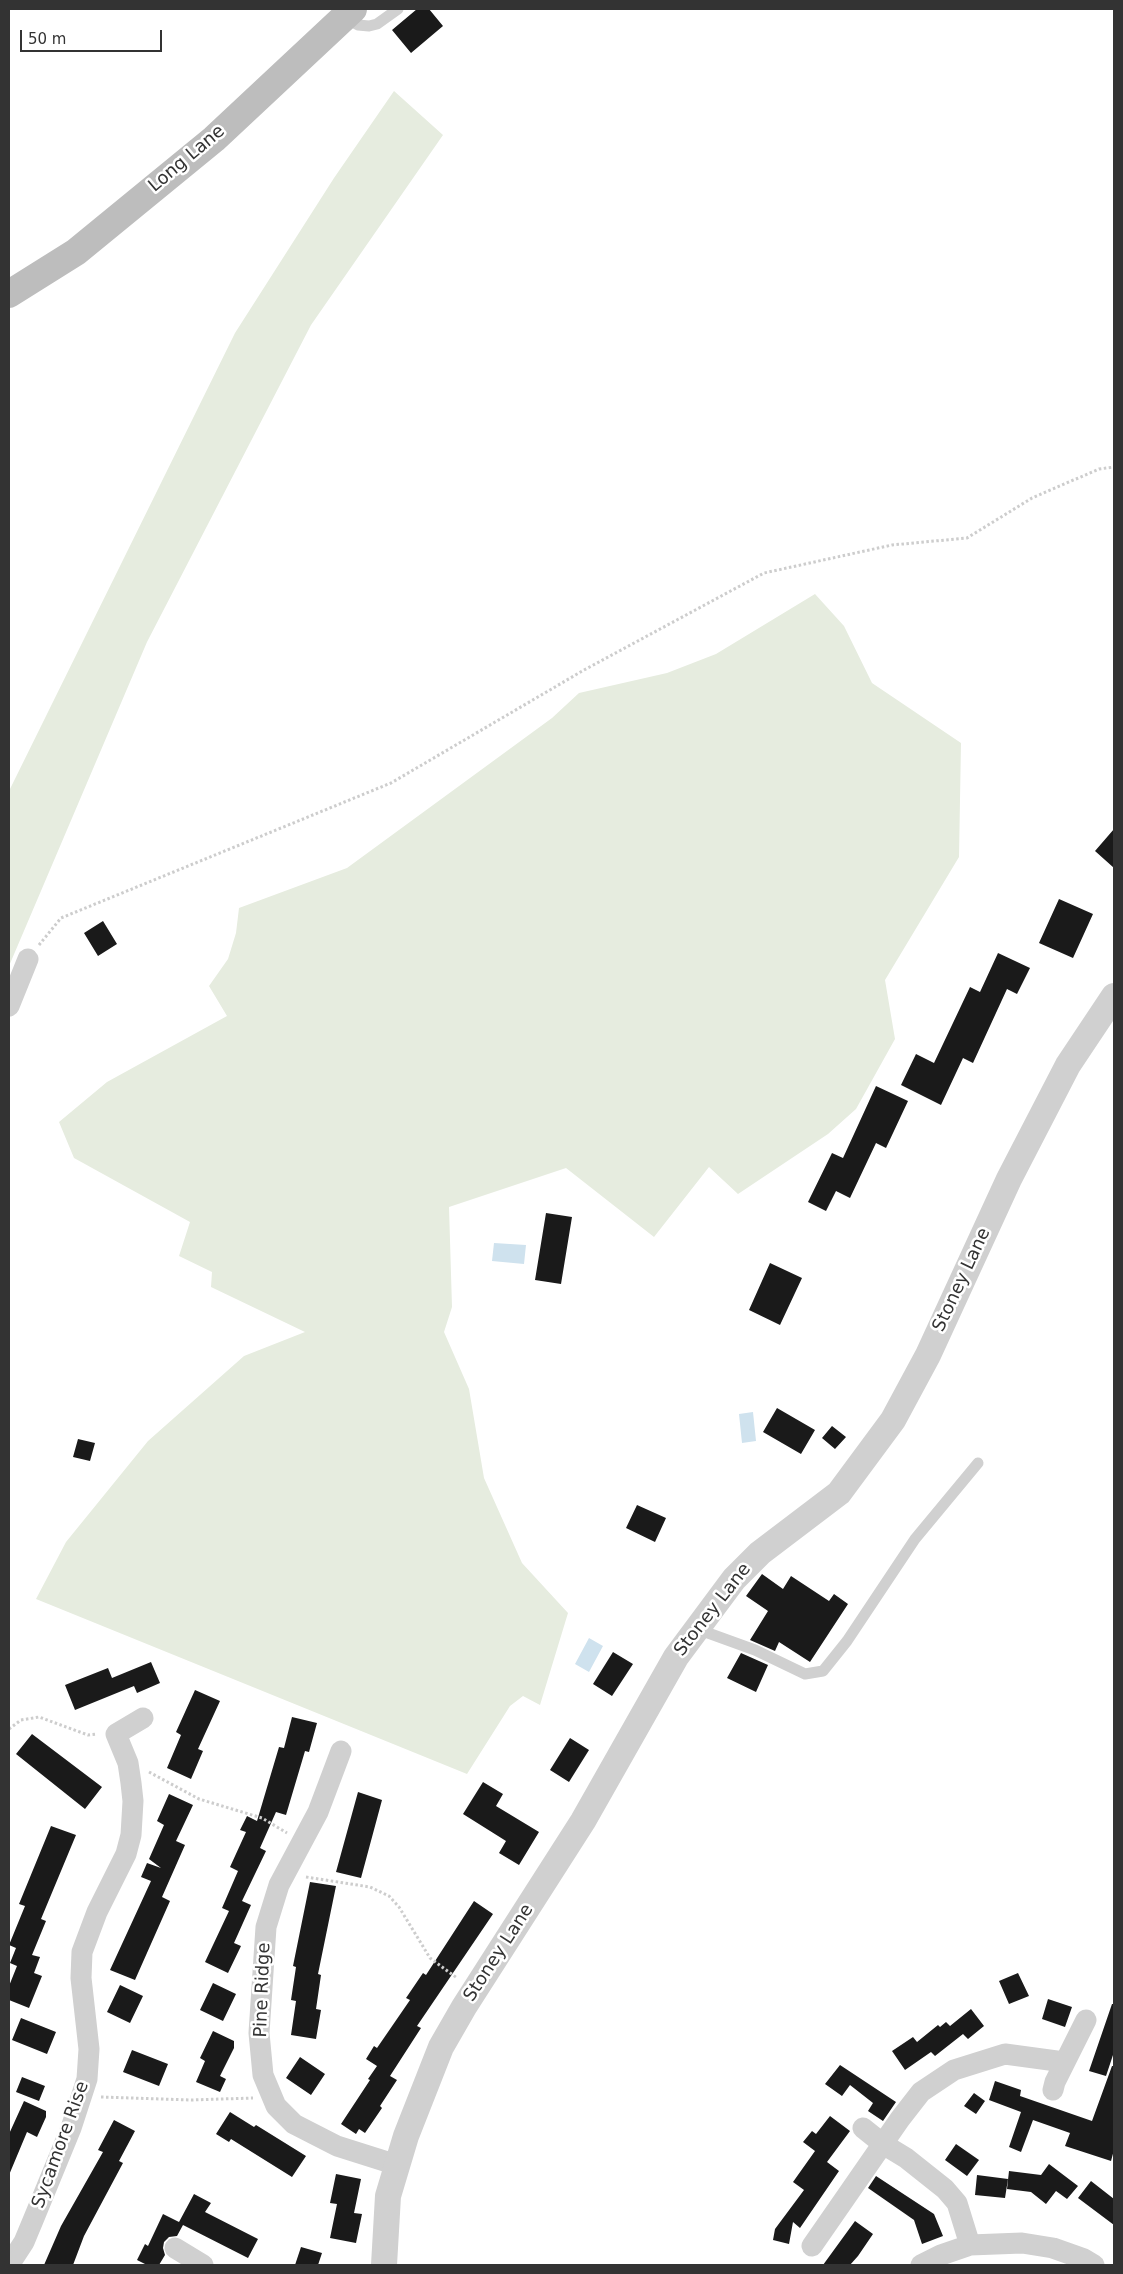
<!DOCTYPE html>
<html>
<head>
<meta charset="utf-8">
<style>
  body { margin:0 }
  #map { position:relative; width:1123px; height:2274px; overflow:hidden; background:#fff; font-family:"DejaVu Sans",sans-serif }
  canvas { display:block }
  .frame { position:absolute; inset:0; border:10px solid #333; pointer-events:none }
  .scale { position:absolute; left:20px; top:30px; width:142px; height:22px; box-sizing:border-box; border:2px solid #333; border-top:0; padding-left:6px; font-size:15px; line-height:18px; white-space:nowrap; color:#333; -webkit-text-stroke:4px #fff; paint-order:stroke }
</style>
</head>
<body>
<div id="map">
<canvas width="1123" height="2274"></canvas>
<div class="frame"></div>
<div class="scale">50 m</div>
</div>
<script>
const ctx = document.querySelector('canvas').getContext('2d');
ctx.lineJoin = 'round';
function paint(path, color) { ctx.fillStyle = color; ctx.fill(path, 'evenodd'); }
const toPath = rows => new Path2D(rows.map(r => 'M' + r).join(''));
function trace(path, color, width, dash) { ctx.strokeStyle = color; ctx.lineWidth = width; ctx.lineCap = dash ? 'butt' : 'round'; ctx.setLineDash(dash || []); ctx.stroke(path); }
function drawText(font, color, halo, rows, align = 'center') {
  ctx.font = font + ' "DejaVu Sans",sans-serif'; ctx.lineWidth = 5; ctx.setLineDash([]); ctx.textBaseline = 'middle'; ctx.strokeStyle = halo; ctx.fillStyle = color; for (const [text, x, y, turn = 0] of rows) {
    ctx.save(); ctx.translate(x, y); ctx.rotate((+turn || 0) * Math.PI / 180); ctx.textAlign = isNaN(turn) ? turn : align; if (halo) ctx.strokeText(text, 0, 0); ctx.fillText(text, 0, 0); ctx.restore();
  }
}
paint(toPath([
  [394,91,443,135,311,325,147,642,9,966,9,791,235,333,334,178],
  [815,594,844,626,872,683,961,743,959,857,885,980,895,1039,856,1109,828,1134,738,1194,709,1167,654,1237,566,1168,449,1207,452,1307,444,1332,469,1389,484,1478,522,1563,568,1613,540,1705,523,1696,510,1706,467,1774,36,1599,66,1542,148,1441,244,1356,305,1332,211,1287,212,1272,179,1256,190,1222,74,1158,59,1122,107,1082,227,1016,209,986,228,959,236,933,239,908,347,868,552,718,579,693,667,673,716,654]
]), '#e6ecdf');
paint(toPath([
  [494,1243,526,1245,524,1264,492,1261],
  [753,1412,756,1441,742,1443,739,1414],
  [589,1638,603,1646,589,1672,575,1664]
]), '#cfe2ee');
paint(toPath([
  [417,9,429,9,443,26,411,53,392,30],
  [1114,829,1114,868,1095,851],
  [1059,899,1093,914,1073,958,1039,943],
  [103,921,117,944,98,956,84,933],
  [998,953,1030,968,1017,994,1007,989,973,1063,963,1058,941,1105,901,1085,916,1054,934,1063,970,987,980,992],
  [876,1086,908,1101,886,1148,876,1143,850,1198,836,1191,826,1211,808,1202,832,1153,843,1158],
  [546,1213,572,1217,561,1284,535,1280],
  [770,1263,802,1278,780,1325,749,1310],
  [777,1408,815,1430,801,1454,763,1432],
  [832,1426,846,1437,835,1449,822,1438],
  [78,1439,95,1443,90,1461,73,1457],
  [637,1505,666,1518,655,1542,626,1528],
  [762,1574,783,1589,791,1576,829,1601,834,1594,848,1604,810,1662,779,1642,775,1651,750,1640,768,1611,746,1596],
  [613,1652,633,1664,612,1696,593,1684],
  [741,1653,768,1665,756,1692,727,1678],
  [151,1662,160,1683,137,1693,134,1686,75,1710,65,1685,108,1668,112,1678],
  [195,1690,220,1701,198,1749,203,1751,191,1779,167,1768,181,1735,176,1732],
  [292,1717,317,1723,309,1752,305,1751,286,1815,276,1812,260,1848,266,1851,242,1901,251,1905,234,1943,241,1946,228,1973,205,1962,229,1911,222,1908,238,1871,230,1867,246,1832,240,1830,247,1816,257,1821,279,1747,284,1748],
  [32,1734,102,1787,85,1809,16,1754],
  [570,1738,589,1750,569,1782,550,1770],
  [483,1782,503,1794,496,1806,539,1832,519,1865,499,1853,506,1841,463,1814],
  [358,1792,382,1800,361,1878,336,1872],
  [169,1794,193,1805,176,1841,185,1845,162,1897,170,1901,135,1980,110,1970,151,1881,141,1877,147,1863,161,1868,149,1859,164,1825,157,1821],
  [51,1826,76,1835,41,1919,46,1921,32,1955,40,1957,34,1973,42,1976,29,2008,9,2000,9,1986,17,1966,10,1963,16,1948,9,1945,25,1906,19,1904],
  [310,1882,336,1886,318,1974,321,1975,316,2009,321,2010,316,2039,291,2035,296,2001,291,2000,296,1967,293,1966],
  [474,1901,493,1914,417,2026,421,2028,390,2076,397,2080,380,2106,382,2108,365,2133,359,2129,356,2134,341,2124,370,2080,368,2079,377,2066,366,2059,374,2046,377,2048,410,2000,406,1998,423,1973,426,1975],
  [1018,1973,1029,1996,1009,2004,999,1981],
  [213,1983,236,1994,223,2021,200,2010],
  [120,1985,143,1996,130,2023,107,2012],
  [1048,1999,1072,2007,1065,2027,1042,2019],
  [1112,2004,1114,2004,1114,2052,1106,2076,1089,2071],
  [971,2009,984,2026,968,2039,963,2034,935,2056,931,2052,905,2070,892,2051,913,2037,917,2042,938,2025,940,2027,946,2022,950,2026],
  [21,2018,56,2032,47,2054,12,2040],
  [213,2031,234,2041,234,2048,220,2076,226,2079,220,2092,196,2082,205,2061,200,2058],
  [132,2050,168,2064,159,2086,123,2072],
  [300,2057,325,2074,311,2095,286,2078],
  [840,2065,896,2102,883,2121,868,2111,873,2103,850,2085,842,2096,825,2084],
  [1112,2066,1114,2066,1114,2150,1111,2161,1065,2146,1070,2133,1033,2120,1021,2152,1009,2147,1021,2112,989,2100,995,2081,1021,2090,1020,2096,1092,2121],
  [22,2077,45,2086,39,2101,16,2092],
  [974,2093,985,2101,976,2114,964,2106],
  [24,2101,46,2111,46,2117,37,2137,27,2132,9,2175,9,2134],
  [230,2112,254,2127,256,2125,306,2156,292,2177,231,2139,229,2142,216,2134],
  [830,2116,850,2131,827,2162,839,2171,800,2228,793,2222,789,2244,773,2240,775,2229,804,2190,793,2182,815,2151,803,2142,812,2131,816,2134],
  [114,2120,135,2131,119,2161,123,2163,84,2236,73,2265,44,2265,61,2226,103,2152,98,2150],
  [956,2144,979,2160,967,2176,945,2160],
  [1049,2164,1078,2186,1067,2199,1056,2191,1046,2204,1031,2192,1007,2189,1009,2171,1041,2175],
  [336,2174,361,2179,354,2213,362,2214,356,2243,330,2238,337,2204,330,2203],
  [977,2175,1008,2179,1005,2198,975,2195],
  [876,2176,934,2214,943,2236,922,2244,914,2220,868,2188],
  [1091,2181,1114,2199,1114,2225,1078,2198],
  [194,2194,211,2203,205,2212,258,2239,248,2258,183,2225,177,2236,169,2237,164,2242,163,2248,165,2255,159,2265,147,2265,137,2260,145,2244,148,2246,163,2214,179,2222],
  [855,2221,873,2234,858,2256,850,2265,823,2265],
  [301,2247,322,2253,318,2265,295,2265]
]), '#1a1a1a');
trace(toPath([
  [39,945,61,918,391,783,584,670,764,573,892,545,967,538,1032,498,1099,469,1114,467],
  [9,1729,21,1720,39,1717,88,1735,97,1734],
  [149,1772,199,1799,262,1818,287,1833],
  [306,1877,370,1887,389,1896,399,1907,430,1958,457,1978],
  [101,2097,191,2100,253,2098]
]), '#cdcdcd', 3, [2.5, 2.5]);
trace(toPath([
  [345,18,358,25,369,26,377,24,398,9],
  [697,1629,755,1650,805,1674,823,1671,847,1641,915,1539,978,1463]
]), '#d0d0d0', 11);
trace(toPath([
  [9,1006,28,959],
  [341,1751,318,1812,279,1885,266,1927,259,2033,263,2075,276,2106,294,2124,337,2146,397,2165],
  [1053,2090,1055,2082,1086,2020],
  [863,2128,883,2144,906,2158,945,2189,957,2203,970,2245],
  [812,2246,900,2119,921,2092,954,2070,1005,2054,1064,2062],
  [175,2248,203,2265],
  [9,2265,24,2242,34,2218,71,2128,87,2079,89,2049,81,1978,82,1952,97,1912,126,1854,131,1835,133,1801,131,1783,128,1763,116,1734,143,1718],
  [921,2265,941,2255,970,2245,1022,2243,1053,2248,1084,2259,1094,2265]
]), '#d0d0d0', 21);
trace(toPath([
  [384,2265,388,2196,406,2136,441,2047,464,2007,583,1821,676,1657,734,1579,760,1553,839,1493,893,1420,928,1355,1009,1179,1068,1065,1114,996]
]), '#d0d0d0', 26);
trace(toPath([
  [9,294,76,252,214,139,353,9]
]), '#bdbdbd', 28);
drawText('18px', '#333', '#fff', [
  ["Long Lane",187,159,-40],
  ["Stoney Lane",962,1280,-65],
  ["Stoney Lane",713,1610,-52],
  ["Stoney Lane",499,1953,-57],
  ["Pine Ridge",263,1990,-88],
  ["Sycamore Rise",61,2145,-70]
]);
</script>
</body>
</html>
